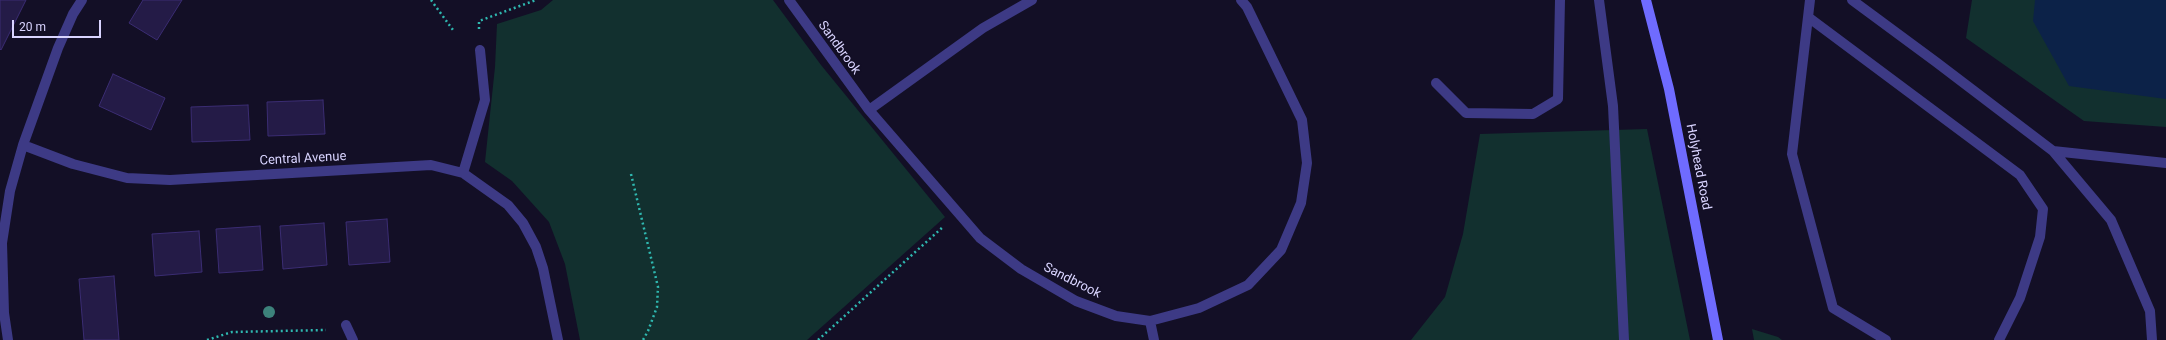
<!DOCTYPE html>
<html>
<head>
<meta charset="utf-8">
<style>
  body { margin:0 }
  #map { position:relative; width:2166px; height:340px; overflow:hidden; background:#130f26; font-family:Roboto,sans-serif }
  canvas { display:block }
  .scale { position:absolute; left:12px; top:20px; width:89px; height:18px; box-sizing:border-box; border:2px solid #d9d4ff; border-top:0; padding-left:5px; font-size:12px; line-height:14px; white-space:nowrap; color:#d9d4ff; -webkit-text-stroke:3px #130f26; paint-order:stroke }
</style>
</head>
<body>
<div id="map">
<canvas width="2166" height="340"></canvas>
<div class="scale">20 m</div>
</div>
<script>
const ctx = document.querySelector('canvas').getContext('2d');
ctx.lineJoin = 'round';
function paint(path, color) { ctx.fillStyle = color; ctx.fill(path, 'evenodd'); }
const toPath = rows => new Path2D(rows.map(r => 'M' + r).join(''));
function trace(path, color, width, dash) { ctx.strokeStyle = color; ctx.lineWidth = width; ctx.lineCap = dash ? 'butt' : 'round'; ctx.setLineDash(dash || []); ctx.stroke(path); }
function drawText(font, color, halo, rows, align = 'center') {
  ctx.font = font + ' Roboto,sans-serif'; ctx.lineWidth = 3; ctx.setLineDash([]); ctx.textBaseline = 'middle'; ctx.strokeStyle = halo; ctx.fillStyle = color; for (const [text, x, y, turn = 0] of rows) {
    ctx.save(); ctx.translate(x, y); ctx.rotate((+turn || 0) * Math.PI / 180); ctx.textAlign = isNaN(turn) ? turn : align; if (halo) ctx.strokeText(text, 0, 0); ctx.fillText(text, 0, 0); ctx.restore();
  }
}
paint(toPath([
  [553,0,773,0,821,65,945,217,807,340,580,340,565,264,549,222,512,181,485,162,495,67,497,24,541,10],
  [1972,0,2166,0,2166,127,2084,121,1966,38],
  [1647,129,1690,340,1411,340,1445,297,1463,234,1480,134],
  [1752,329,1778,337,1782,340,1754,340]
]), '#12302f');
paint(toPath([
  [2035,0,2166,0,2166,99,2069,86,2033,21]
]), '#0c2248');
const building = toPath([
  [0,0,26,0,1,50,0,49,0,0],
  [143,0,182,0,157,40,129,23,143,0],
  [113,74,165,98,151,130,99,106,113,74],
  [323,100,325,134,268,136,267,102,323,100],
  [248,105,250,140,192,142,191,107,248,105],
  [387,219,390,262,349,265,346,222,387,219],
  [324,223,327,265,283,269,280,226,324,223],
  [260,226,263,270,219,273,216,229,260,226],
  [199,231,202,272,155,276,152,234,199,231],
  [114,276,119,340,84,340,79,279,114,276]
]);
paint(building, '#241b47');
trace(building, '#3b2d73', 1);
trace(toPath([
  [431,0,453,30],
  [479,29,479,21,536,0],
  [631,174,658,287,657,307,648,331,643,340],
  [207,340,232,332,326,330],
  [818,340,944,226]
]), '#2fb8b0', 2.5, [2, 3]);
trace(toPath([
  [1599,0,1613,106,1624,340],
  [1810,0,1792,154,1833,308,1886,340],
  [1852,0,1936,62,2053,151,2166,163],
  [1808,17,2020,175,2043,209,2040,237,2020,298,1999,340],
  [1436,83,1466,113,1533,114,1558,99,1560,0],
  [2053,151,2111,220,2150,311,2152,340]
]), '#3d3a85', 10);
trace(toPath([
  [789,0,869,110,980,238,1021,269,1076,301,1116,316,1150,321,1199,308,1248,285,1281,250,1301,203,1307,163,1302,120,1247,7,1241,0],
  [869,110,983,28,1032,0],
  [23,145,73,164,127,178,170,180,431,165,463,173,485,100,480,50],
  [463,173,508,205,523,223,536,247,543,268,558,340],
  [1150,321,1154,340],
  [346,325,353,340],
  [8,340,4,313,2,243,10,191,23,145,58,48,73,14,82,0]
]), '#3d3a85', 10);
trace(toPath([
  [1646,0,1669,89,1718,340]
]), '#6f6bff', 10);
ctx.fillStyle = '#3d827b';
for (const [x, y] of [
  [269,312]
]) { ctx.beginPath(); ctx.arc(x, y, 6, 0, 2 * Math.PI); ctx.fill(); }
drawText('13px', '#d9d4ff', '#130f26', [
  ["Sandbrook",839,48,54],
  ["Central Avenue",303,159,-3],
  ["Holyhead Road",1698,167,79],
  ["Sandbrook",1072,281,27]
]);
</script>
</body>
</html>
